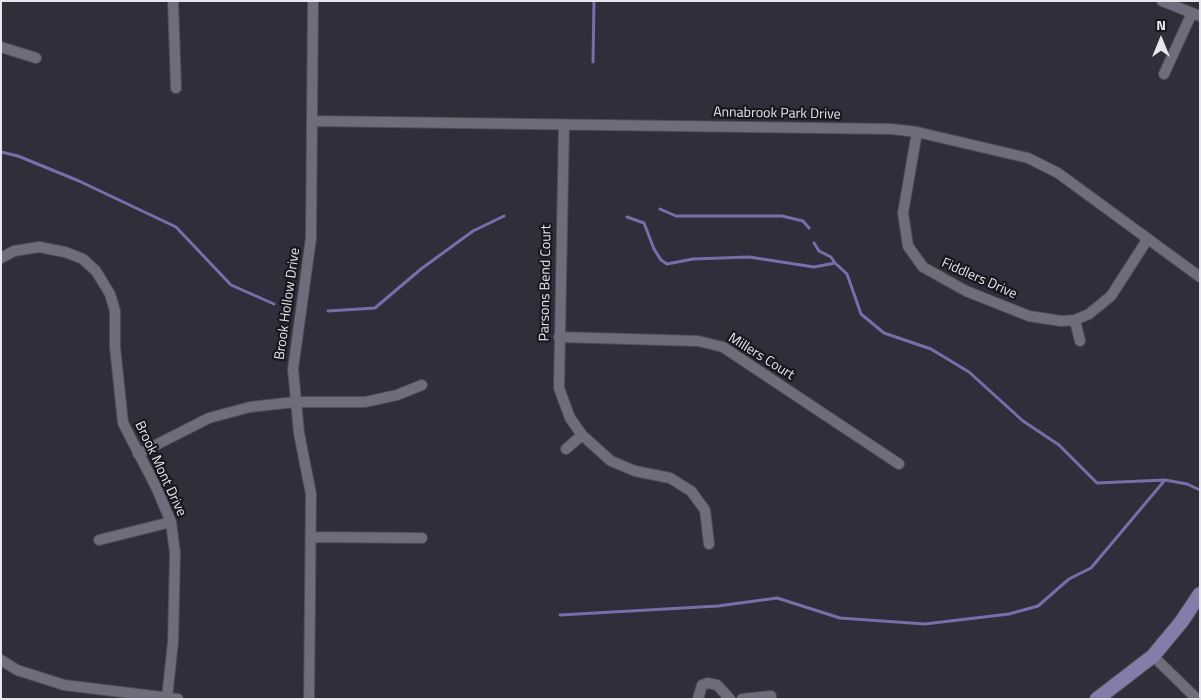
<!DOCTYPE html>
<html>
<head>
<meta charset="utf-8">
<style>
  body { margin:0 }
  #map { position:relative; width:1201px; height:700px; overflow:hidden; background:#302e3a; font-family:"Titillium Web",sans-serif }
  canvas { display:block }
  .frame { position:absolute; inset:0; border:2px solid #e7e6ee; pointer-events:none }
  .north { position:absolute; left:1136px; top:15px; width:50px; height:50px; -webkit-text-stroke:4px #18171d; paint-order:stroke; rotate:0deg; font-size:14px; font-weight:700; line-height:20px; text-align:center; color:#e7e6ee }
  .north::after { content:''; display:block; margin:auto; width:18px; height:22px; background:#e7e6ee; clip-path:polygon(50% 0,100% 100%,50% 72%,0 100%) }
</style>
</head>
<body>
<div id="map">
<canvas width="1201" height="700"></canvas>
<div class="frame"></div>
<div class="north">N</div>
</div>
<script>
const ctx = document.querySelector('canvas').getContext('2d');
ctx.lineJoin = 'round';
const toPath = rows => new Path2D(rows.map(r => 'M' + r).join(''));
function trace(path, color, width, dash) { ctx.strokeStyle = color; ctx.lineWidth = width; ctx.lineCap = dash ? 'butt' : 'round'; ctx.setLineDash(dash || []); ctx.stroke(path); }
function drawText(font, color, halo, rows, align = 'center') {
  ctx.font = font + ' "Titillium Web",sans-serif'; ctx.lineWidth = 4.5; ctx.setLineDash([]); ctx.textBaseline = 'middle'; ctx.strokeStyle = halo; ctx.fillStyle = color; for (const [text, x, y, turn = 0] of rows) {
    ctx.save(); ctx.translate(x, y); ctx.rotate((+turn || 0) * Math.PI / 180); ctx.textAlign = isNaN(turn) ? turn : align; if (halo) ctx.strokeText(text, 0, 0); ctx.fillText(text, 0, 0); ctx.restore();
  }
}
trace(toPath([
  [593,62,594,1],
  [1,152,18,156,79,181,176,227,231,285,274,304],
  [660,209,676,216,782,216,803,221,809,228],
  [627,217,644,223,654,249,661,260,667,264,693,259,749,257,814,267,835,263,847,274,861,314,884,333,931,349,969,372,1023,421,1059,445,1097,483,1165,480,1187,484,1200,490],
  [814,243,819,251,831,257,835,263],
  [328,311,375,308,421,269,473,231,504,216],
  [560,615,718,606,777,598,840,618,925,624,1009,614,1038,606,1069,579,1091,568,1165,480]
]), '#7a6daa', 3);
const minor = toPath([
  [173,1,176,88],
  [1162,1,1200,16],
  [1,47,36,58],
  [1164,74,1192,13],
  [313,121,892,129,917,132,1028,158,1058,173,1200,277],
  [564,125,559,388,570,418,582,435,611,461,635,471,670,478,691,491,705,510,709,544],
  [917,132,903,213,908,246,923,267,966,291,1029,316,1061,321,1075,320,1089,314,1111,296,1147,240],
  [1,258,14,251,39,247,65,252,83,259,96,271,110,294,115,311,115,347,123,423,156,487,171,522,175,553,173,642,167,698],
  [1075,320,1080,341],
  [559,337,698,341,723,347,899,464],
  [566,449,582,435],
  [138,454,209,418,250,407,295,402,365,402,397,395,422,385],
  [311,537,422,538],
  [99,540,171,522],
  [1153,656,1197,699],
  [1,660,17,670,64,685,178,699],
  [309,699,311,494,299,433,293,369,311,238,313,1],
  [698,699,702,685,708,683,717,685,730,699],
  [742,699,771,696]
]);
const major = toPath([
  [1097,699,1153,656,1182,621,1200,594]
]);
trace(minor, '#4e4c56', 12);
trace(major, '#4e4c56', 16);
trace(minor, '#6f6d7b', 10);
trace(major, '#857da9', 14);
drawText('14px', '#e7e6ee', '#18171d', [
  ["Annabrook Park Drive",777,114,1],
  ["Fiddlers Drive",979,279,24],
  ["Parsons Bend Court",546,283,-89],
  ["Brook Hollow Drive",288,304,-82],
  ["Millers Court",761,357,32],
  ["Brook Mont Drive",160,469,65]
]);
</script>
</body>
</html>
